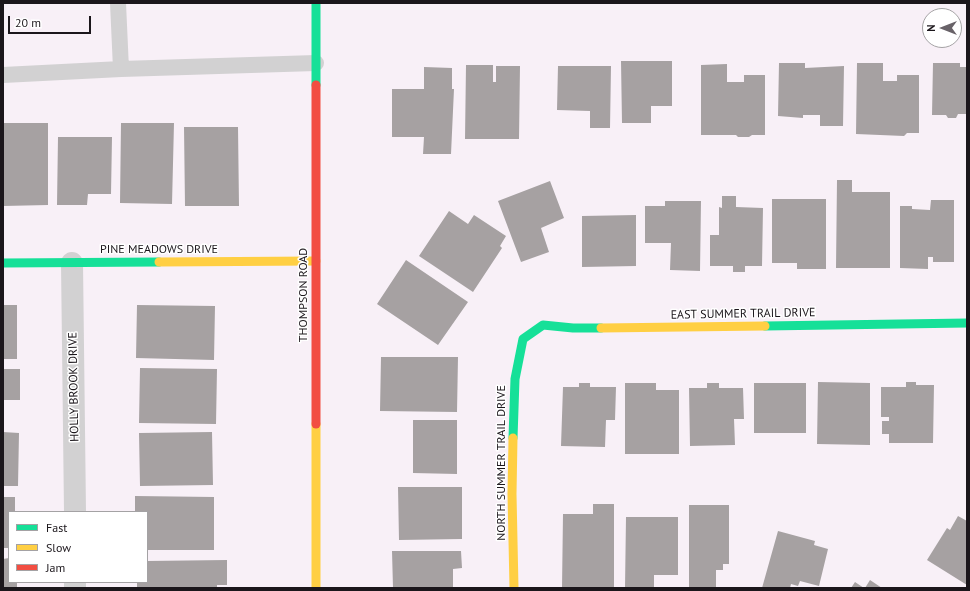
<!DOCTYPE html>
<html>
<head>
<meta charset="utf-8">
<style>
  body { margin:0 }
  #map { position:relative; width:970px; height:591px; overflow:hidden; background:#f8f0f7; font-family:"PT Sans",sans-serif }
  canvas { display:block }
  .frame { position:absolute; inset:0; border:4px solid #1b161b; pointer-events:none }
  .legend { position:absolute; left:8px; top:511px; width:140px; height:72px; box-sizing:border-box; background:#fff; border:1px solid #a4a2a4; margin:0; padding:5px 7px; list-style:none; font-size:12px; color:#1b161b }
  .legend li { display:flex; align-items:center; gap:8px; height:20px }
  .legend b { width:20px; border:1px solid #a4a2a4 }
  .north { position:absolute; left:922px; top:8px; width:40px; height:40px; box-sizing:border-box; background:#fff; border:1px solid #a4a2a4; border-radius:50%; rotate:270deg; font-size:11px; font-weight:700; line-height:16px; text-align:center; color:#1b161b }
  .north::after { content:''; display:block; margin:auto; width:14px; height:18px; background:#686268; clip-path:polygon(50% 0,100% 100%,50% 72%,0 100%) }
  .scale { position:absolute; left:8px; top:16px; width:83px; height:18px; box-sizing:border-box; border:2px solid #1b161b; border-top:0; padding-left:5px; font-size:12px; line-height:14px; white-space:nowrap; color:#1b161b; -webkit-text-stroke:3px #fff; paint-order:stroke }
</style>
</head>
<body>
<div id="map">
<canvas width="970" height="591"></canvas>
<div class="frame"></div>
<ul class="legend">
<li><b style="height:5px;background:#16e098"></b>Fast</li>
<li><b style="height:5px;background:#ffcf43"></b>Slow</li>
<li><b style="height:5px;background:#f24e42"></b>Jam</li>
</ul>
<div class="north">N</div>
<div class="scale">20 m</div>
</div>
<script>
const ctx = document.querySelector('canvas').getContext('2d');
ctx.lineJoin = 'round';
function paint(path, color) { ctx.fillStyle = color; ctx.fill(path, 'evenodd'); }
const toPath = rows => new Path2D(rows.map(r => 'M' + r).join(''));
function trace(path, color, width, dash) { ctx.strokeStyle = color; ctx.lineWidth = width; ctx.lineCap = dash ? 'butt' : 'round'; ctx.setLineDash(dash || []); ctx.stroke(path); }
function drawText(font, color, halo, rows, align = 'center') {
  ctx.font = font + ' "PT Sans",sans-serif'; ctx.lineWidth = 3; ctx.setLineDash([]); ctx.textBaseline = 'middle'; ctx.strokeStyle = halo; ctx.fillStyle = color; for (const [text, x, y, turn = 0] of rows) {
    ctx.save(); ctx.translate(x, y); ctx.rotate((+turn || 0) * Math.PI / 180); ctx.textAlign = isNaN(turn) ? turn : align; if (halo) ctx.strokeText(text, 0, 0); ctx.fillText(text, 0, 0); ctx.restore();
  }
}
paint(toPath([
  [621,61,672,61,672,106,651,106,651,123,622,123],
  [779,63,805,63,805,68,844,66,843,126,820,126,820,115,803,115,803,118,778,116],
  [857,63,883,63,883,81,897,81,897,75,919,75,919,133,907,133,904,136,856,134],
  [933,63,960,63,960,67,967,67,967,114,958,114,956,118,948,118,946,115,932,115],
  [727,64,727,82,744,82,744,75,765,75,765,135,752,135,749,137,738,137,736,135,701,135,701,65],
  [466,65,493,65,493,82,496,82,496,66,520,66,519,139,465,139],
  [558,66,611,66,610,128,590,128,590,111,557,110],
  [424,67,452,68,452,89,454,89,451,154,423,154,424,137,392,137,392,89,424,89],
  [3,123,48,123,48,205,3,206],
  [121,123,174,123,172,204,120,203],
  [184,127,238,127,239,206,185,206],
  [58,137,112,137,111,194,88,194,87,205,57,205],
  [837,180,852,180,852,192,890,192,890,268,836,268],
  [550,181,564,218,541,228,549,252,521,262,498,201],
  [722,196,736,196,736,207,763,208,762,266,745,266,745,272,733,272,733,266,710,266,710,235,719,235,719,207,722,208],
  [772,199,826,199,826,269,797,269,797,263,772,263],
  [931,200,954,200,954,262,933,262,933,257,928,257,928,269,900,268,900,206,912,206,912,209,930,210],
  [665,201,701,201,700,271,670,270,671,243,645,243,645,206,665,206],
  [449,211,468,224,474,215,506,236,500,246,502,248,473,292,419,256],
  [636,215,636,266,582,267,582,216],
  [406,260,468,302,438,345,377,304],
  [3,305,17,305,17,359,3,359],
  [137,305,215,306,214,360,136,358],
  [381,357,458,357,457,412,380,411],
  [140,368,217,369,216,424,139,423],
  [3,369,20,369,20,400,3,400],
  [818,382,870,383,870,445,817,444],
  [906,382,916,382,916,385,934,385,933,443,889,443,889,434,882,434,882,421,889,421,889,417,881,417,881,387,906,387],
  [579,383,590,383,590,387,616,387,615,420,606,420,605,447,561,446,563,387,579,387],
  [625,383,656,383,656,390,679,390,679,454,625,454],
  [707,383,719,383,719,388,743,388,744,419,734,419,735,445,690,446,689,388,707,388],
  [754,383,806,383,806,433,754,433],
  [413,420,457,420,457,474,413,473],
  [3,432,19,433,18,486,3,486],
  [212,432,213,485,140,486,139,433],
  [398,487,462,487,462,539,399,540],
  [135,496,214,497,214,550,147,550,147,512,135,512],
  [3,497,15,497,15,512,9,512,9,548,3,548],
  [593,504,614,504,614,588,562,588,563,514,593,514],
  [689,505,729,505,729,564,723,564,723,570,716,570,716,588,689,588],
  [958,516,967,521,967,585,927,560,947,528,950,530],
  [626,517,678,517,678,575,654,575,654,588,625,588],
  [778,531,815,541,814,545,828,549,819,586,800,581,798,586,791,584,790,588,762,588],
  [392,551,461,551,462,568,453,569,453,588,393,588],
  [9,558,9,582,17,582,17,588,3,588,3,559],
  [227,560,227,585,217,585,217,588,137,588,137,582,147,582,147,561],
  [870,580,882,588,865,588],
  [855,582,864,588,851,588]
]), '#a6a1a2');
trace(toPath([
  [118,3,121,69,316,63],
  [3,75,121,69]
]), '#d2d1d2', 16);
trace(toPath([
  [72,263,75,512],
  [75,582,75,588]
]), '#d2d1d2', 22);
trace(toPath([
  [316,3,316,85],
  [3,263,159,262],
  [765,326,967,323],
  [513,438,515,379,523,339,543,325,573,328,601,328]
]), '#16e098', 9);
trace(toPath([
  [159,262,316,261],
  [601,328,765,326],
  [316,424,316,588],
  [513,438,512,494,514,588]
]), '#ffcf43', 9);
trace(toPath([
  [316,85,316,424]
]), '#f24e42', 9);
drawText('12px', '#1b161b', '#fff', [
  ["PINE MEADOWS DRIVE",159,250],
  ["THOMPSON ROAD",304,295,-90],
  ["EAST SUMMER TRAIL DRIVE",743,314,-1],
  ["HOLLY BROOK DRIVE",74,387,-91],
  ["NORTH SUMMER TRAIL DRIVE",502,463,-90]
]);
</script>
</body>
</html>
